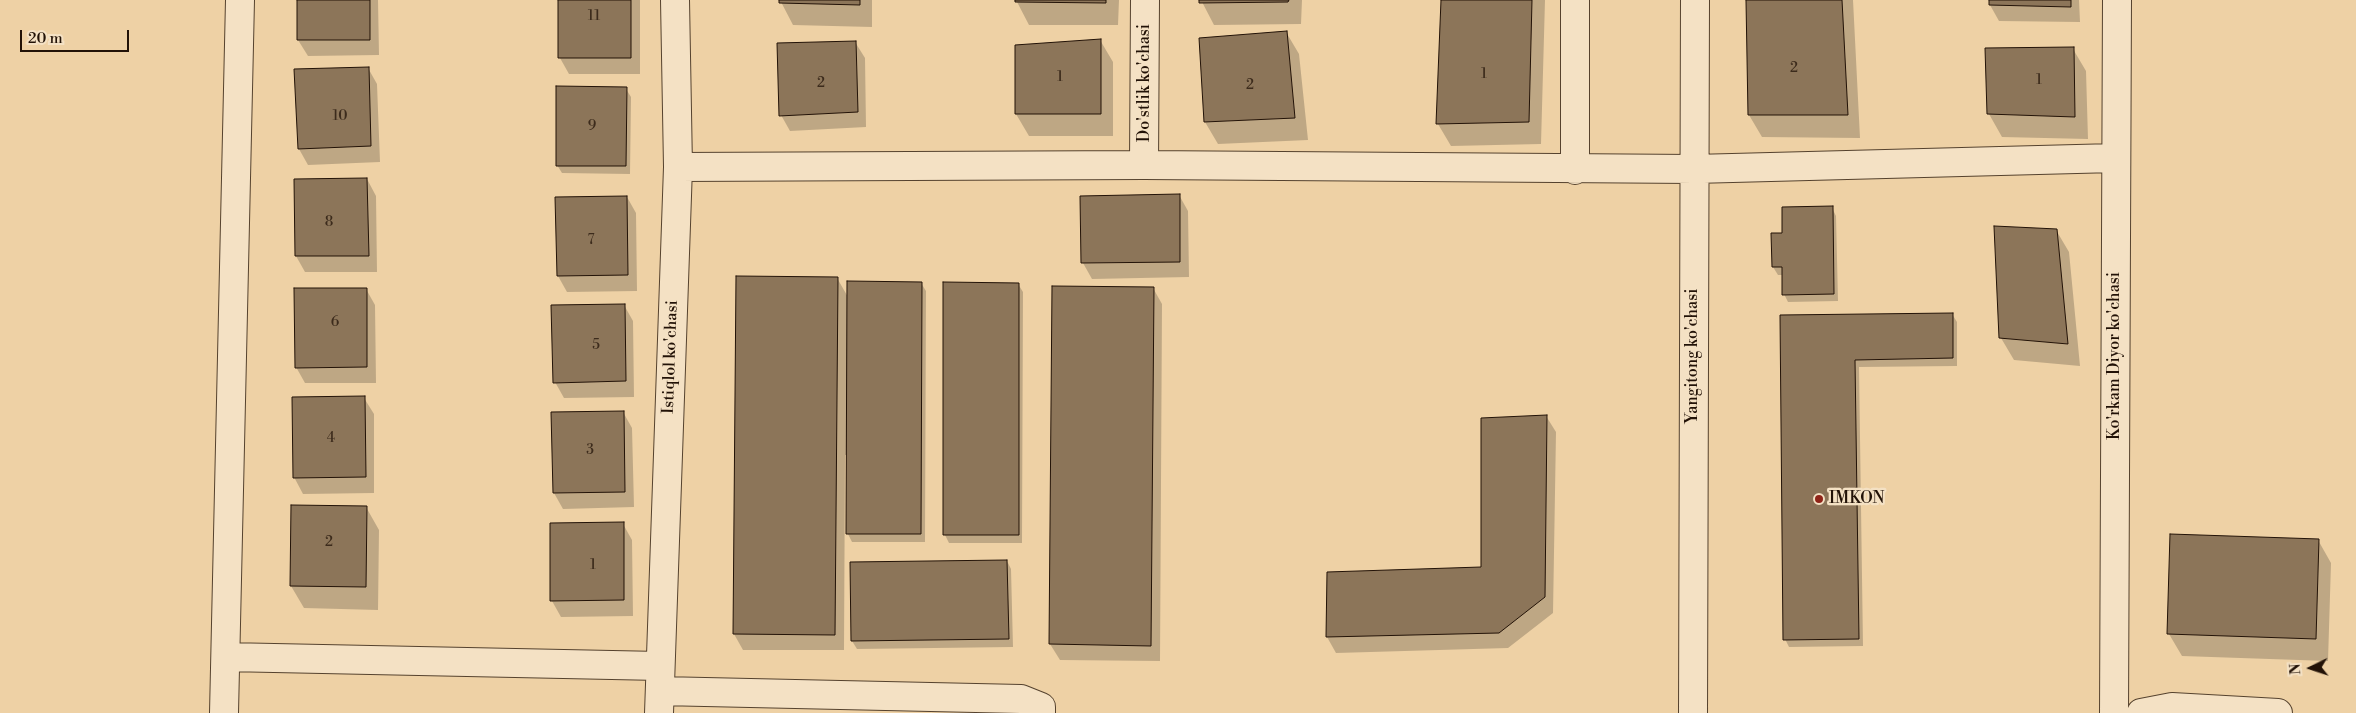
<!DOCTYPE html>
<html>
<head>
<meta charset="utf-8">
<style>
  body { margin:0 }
  #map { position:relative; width:2356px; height:713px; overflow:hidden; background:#eed1a5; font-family:"Libre Bodoni",serif }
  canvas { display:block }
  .north { position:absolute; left:2286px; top:643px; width:50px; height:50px; -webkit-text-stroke:4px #f4e1c4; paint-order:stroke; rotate:266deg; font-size:14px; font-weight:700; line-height:20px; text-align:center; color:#221207 }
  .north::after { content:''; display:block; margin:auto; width:18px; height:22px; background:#221207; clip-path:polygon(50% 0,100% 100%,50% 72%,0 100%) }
  .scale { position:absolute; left:20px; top:30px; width:109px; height:22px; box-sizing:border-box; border:2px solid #221207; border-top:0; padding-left:6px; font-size:15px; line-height:18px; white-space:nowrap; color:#221207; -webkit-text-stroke:4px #f4e1c4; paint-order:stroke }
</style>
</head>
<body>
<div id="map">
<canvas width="2356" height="713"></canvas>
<div class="north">N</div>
<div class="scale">20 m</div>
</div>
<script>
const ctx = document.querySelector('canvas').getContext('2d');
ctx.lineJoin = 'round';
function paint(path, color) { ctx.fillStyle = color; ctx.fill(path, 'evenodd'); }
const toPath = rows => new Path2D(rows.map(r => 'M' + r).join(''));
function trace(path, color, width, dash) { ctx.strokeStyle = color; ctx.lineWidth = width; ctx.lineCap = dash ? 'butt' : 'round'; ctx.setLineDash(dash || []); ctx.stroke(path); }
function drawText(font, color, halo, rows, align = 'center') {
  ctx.font = font + ' "Libre Bodoni",serif'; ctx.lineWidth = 4.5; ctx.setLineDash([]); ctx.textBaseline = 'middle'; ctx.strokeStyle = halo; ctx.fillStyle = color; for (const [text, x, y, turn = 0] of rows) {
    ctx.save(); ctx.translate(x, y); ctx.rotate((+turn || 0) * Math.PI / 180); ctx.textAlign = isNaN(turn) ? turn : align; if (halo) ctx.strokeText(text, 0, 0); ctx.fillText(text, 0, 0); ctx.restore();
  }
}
paint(toPath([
  [298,0,378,0,379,55,308,56,298,40],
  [560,0,640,0,640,74,569,74,560,58],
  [780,0,872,0,872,27,793,25],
  [1016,0,1119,0,1118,25,1029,25],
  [1201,0,1302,0,1301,24,1214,25],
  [1442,0,1545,0,1541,144,1451,146,1438,124],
  [1747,0,1853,0,1860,138,1762,137,1749,115],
  [1990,0,2079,0,2080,22,1999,21,1990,5],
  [1286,32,1299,54,1308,140,1218,144,1205,122],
  [1100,40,1113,62,1113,136,1029,136,1016,114],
  [855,42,865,58,866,127,790,131,781,115],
  [1986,49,2073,49,2086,71,2088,139,2002,137,1989,114],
  [368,68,377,84,380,162,308,165,299,149],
  [626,89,631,97,630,174,562,173,557,165],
  [367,179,376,196,377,272,305,272,296,256,295,180],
  [1179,195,1188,211,1189,277,1092,279,1083,263],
  [627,197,636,213,637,291,567,292,558,276],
  [1832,208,1836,216,1838,301,1788,302,1784,294,1783,275,1778,275,1773,267,1783,234],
  [2056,230,2069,252,2080,366,2014,360,2001,338],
  [837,278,848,297,921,283,926,291,925,542,852,542,848,534,848,455,845,455,844,650,743,650,734,634],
  [1018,284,1023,292,1022,543,949,543,945,535],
  [1153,288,1162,304,1160,661,1060,660,1050,644],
  [366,289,375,305,376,383,305,383,296,367],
  [624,305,633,321,634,397,564,398,555,382],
  [1952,314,1957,322,1957,366,1859,367,1863,646,1789,647,1785,639,1781,316],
  [364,398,374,414,374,493,303,494,294,477],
  [623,412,632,428,634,507,563,509,554,493],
  [1546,416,1556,432,1553,613,1508,648,1336,653,1327,637,1328,573,1482,568],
  [366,507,379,530,378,610,304,608,291,586],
  [551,524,623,524,632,540,633,616,561,617,552,601],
  [2318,540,2331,563,2328,661,2182,656,2169,634],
  [1007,561,1011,569,1013,647,857,649,852,641]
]), '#0003');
const building = toPath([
  [297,0,370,0,370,40,297,40,297,0],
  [558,0,631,0,631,58,558,58,558,0],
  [779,0,860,0,860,5,779,3,779,0],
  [1015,0,1106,0,1106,3,1015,2,1015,0],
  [1199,0,1289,0,1288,2,1199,3,1199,0],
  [1441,0,1532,0,1529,122,1436,124,1441,0],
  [1746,0,1842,0,1848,115,1748,115,1746,0],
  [1989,0,2071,0,2071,7,1989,5,1989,0],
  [1287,31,1295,118,1204,122,1199,38,1287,31],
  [1101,39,1101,114,1015,114,1015,45,1101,39],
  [856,41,858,112,779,116,777,43,856,41],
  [2074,47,2075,117,1987,114,1985,48,2074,47],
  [369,67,371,146,298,149,294,69,369,67],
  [556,86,627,87,626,166,556,166,556,86],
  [367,178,369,256,295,256,294,179,367,178],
  [1180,194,1180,262,1081,263,1080,196,1180,194],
  [627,196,628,275,557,276,555,197,627,196],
  [1833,206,1834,294,1782,295,1782,267,1772,267,1771,233,1782,233,1782,207,1833,206],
  [1994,226,2057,229,2068,344,1999,338,1994,226],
  [736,276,838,277,835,635,733,634,736,276],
  [847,281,922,282,921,534,846,534,847,281],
  [943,282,1019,283,1019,535,943,535,943,282],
  [1052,286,1154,287,1151,646,1049,644,1052,286],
  [294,288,367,288,367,367,295,368,294,288],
  [625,304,626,381,553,383,551,305,625,304],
  [1953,313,1953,358,1855,360,1859,639,1783,640,1780,315,1953,313],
  [365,396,366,477,293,478,292,397,365,396],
  [624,411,625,492,553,493,551,412,624,411],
  [1547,415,1545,597,1499,633,1326,637,1327,572,1481,567,1481,418,1547,415],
  [291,505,367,506,366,587,290,586,291,505],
  [624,522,624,600,550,601,550,523,624,522],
  [2170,534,2319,539,2316,639,2167,634,2170,534],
  [1007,560,1009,639,851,641,850,562,1007,560]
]);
paint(building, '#8c7559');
trace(building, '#221207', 1);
const minor = toPath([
  [1575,0,1575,170],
  [1144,165,1145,0],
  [678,167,1144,165,1694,169,2115,158],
  [226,657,660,666],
  [660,691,1021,699,1041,707,1041,713],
  [224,713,240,0],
  [659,713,678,167,675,0],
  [1693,713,1695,0],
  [2114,713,2117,0],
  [2141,713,2172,707,2278,713]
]);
trace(minor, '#55422e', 30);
trace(minor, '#f4e1c4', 28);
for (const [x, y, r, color] of [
  [1819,499,5,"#8f2418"]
]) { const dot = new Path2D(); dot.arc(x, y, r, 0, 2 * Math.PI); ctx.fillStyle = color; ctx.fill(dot); trace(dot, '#f4e1c4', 2); }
drawText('14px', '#3c2b1c', null, [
  ["11",594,17],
  ["2",1794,69],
  ["1",1484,75],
  ["1",1060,78],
  ["1",2039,81],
  ["2",821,84],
  ["2",1250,86],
  ["10",340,117],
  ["9",592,127],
  ["8",329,223],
  ["7",591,241],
  ["6",335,323],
  ["5",596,346],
  ["4",331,439],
  ["3",590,451],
  ["2",329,543],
  ["1",593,566]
]);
drawText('16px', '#221207', '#f4e1c4', [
  ["Do'stlik ko'chasi",1145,83,-90],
  ["Yangitong ko'chasi",1693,356,-90],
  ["Ko'rkam Diyor ko'chasi",2115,356,-90],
  ["Istiqlol ko'chasi",671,357,-88]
]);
drawText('16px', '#221207', '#f4e1c4', [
  ["IMKON",1829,499]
], 'left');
</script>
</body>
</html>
